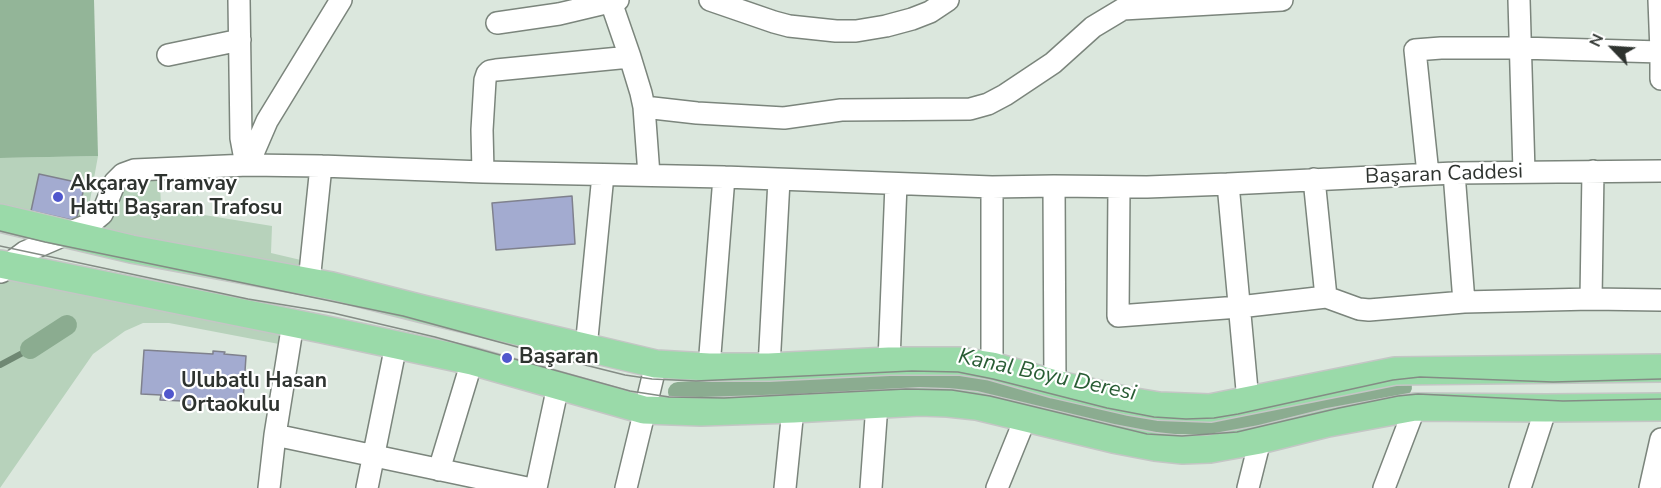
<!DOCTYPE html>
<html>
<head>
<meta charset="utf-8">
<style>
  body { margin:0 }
  #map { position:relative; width:1661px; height:488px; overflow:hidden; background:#dbe7dd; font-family:"Nunito Sans",sans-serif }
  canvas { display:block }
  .north { position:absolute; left:1583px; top:18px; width:60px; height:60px; -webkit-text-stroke:4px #fff; paint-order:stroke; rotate:295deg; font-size:16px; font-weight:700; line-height:24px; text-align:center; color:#2e332f }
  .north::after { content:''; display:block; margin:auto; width:21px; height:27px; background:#2e332f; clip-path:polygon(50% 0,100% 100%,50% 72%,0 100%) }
</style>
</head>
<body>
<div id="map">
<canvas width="1661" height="488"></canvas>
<div class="north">N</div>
</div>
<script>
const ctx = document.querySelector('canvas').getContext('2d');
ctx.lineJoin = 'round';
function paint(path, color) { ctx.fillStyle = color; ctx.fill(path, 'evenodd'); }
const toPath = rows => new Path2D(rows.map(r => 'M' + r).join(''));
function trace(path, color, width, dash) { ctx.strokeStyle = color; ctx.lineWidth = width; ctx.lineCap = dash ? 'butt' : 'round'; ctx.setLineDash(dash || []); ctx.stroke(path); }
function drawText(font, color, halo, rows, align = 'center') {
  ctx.font = font + ' "Nunito Sans",sans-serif'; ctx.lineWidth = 4.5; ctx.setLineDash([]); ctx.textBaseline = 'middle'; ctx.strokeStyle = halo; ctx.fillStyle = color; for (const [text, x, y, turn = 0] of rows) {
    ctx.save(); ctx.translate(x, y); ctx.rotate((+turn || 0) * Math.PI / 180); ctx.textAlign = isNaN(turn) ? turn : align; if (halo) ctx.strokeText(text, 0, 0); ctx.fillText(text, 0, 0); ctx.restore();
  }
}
paint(toPath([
  [98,156,87,217,67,230,0,212,0,158],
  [125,179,160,181,161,208,272,226,271,253,305,261,303,276,97,230],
  [7,273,281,325,279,344,169,323,143,323,125,331,93,354,0,488,0,283]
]), '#b7d2bb');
paint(toPath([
  [0,0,94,0,98,156,0,158]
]), '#93b598');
trace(toPath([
  [0,365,30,349]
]), '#6f8873', 6);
trace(toPath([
  [30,349,67,325],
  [678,392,950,379,1115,416,1168,424,1215,425,1402,387]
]), '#8bac90', 20);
const building = toPath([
  [39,174,85,184,76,221,31,211,39,174],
  [572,196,575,244,496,250,492,203,572,196],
  [144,350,213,354,213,351,225,352,224,354,246,356,243,402,224,400,224,404,199,403,199,406,182,404,183,401,160,400,161,395,141,394,144,350]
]);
paint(building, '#a3abd0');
trace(building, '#7f818d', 1.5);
const minor = toPath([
  [239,0,241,138,244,154,248,165],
  [710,0,774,22,789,26,836,31,856,31,886,26,912,19,930,12,948,0],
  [1519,0,1524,172],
  [1659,0,1661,52],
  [611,2,630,57,641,93,644,107,649,175],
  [497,23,559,14,618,0],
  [168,55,240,40],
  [644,107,697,113,784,118,841,110,970,109,988,104,1005,95,1053,63,1093,27,1123,9,1282,0],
  [248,165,267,121,341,0],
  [483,172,482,130,485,80,487,74,490,71,496,70,630,57],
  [1454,173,1464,302],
  [1428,174,1415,50,1441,48,1520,48,1661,52,1661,79],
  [1314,179,1326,297],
  [1228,184,1248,401],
  [1054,186,1055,384],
  [1119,187,1118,316,1239,307,1326,297,1359,309,1369,310,1464,302,1591,299,1661,300],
  [1,272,6,266,25,252,90,224,102,214,115,182,123,174,134,170,248,165,321,166,483,172,724,177,992,187,1054,186,1147,187,1228,184,1454,173,1661,171],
  [309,282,321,166],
  [1591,299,1593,171],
  [586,348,603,175],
  [889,361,896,184],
  [992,366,992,187],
  [709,367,724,177],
  [769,367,779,180],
  [275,435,527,488],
  [439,470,472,361],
  [269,488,275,435,293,323],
  [367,488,396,345],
  [536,488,558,386],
  [626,488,656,364],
  [785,488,793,409],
  [871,488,877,404],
  [997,488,1025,419],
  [1248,488,1260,440],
  [1384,488,1415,407],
  [1520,488,1546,408],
  [1650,488,1661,439]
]);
const major = toPath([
  [0,218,131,249,332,286,423,309,656,364,709,367,769,367,889,361,960,361,992,366,1055,384,1129,401,1159,406,1210,408,1395,371,1661,368],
  [0,264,322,329,472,361,644,410,701,412,793,409,920,402,948,403,976,406,1113,439,1155,447,1183,450,1210,449,1260,440,1328,423,1415,407,1546,408,1661,407]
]);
trace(minor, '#7b857c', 24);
trace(major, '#c4c6c5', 30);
trace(minor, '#fff', 21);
trace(major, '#9adaa9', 27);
trace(toPath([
  [0,231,45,242,403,316,569,361,625,375,652,379,696,381,912,371,958,372,993,379,1107,408,1154,417,1186,419,1214,418,1238,414,1393,380,1420,377,1553,382,1661,379],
  [0,246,248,299,333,313,435,337,630,391,669,397,724,398,906,389,952,390,990,396,1147,434,1182,436,1237,432,1339,408,1398,396,1418,394,1563,401,1661,399]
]), '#848c85', 1.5);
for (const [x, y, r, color] of [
  [58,197,6,"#5057cd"],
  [507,358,6,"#5057cd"],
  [169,394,6,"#5057cd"]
]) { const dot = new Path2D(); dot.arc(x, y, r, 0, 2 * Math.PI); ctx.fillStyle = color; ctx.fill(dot); trace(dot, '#fff', 2); }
drawText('21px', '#2e332f', '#fff', [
  ["Başaran Caddesi",1444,175,-2]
]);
drawText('bold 21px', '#2e332f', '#fff', [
  ["Akçaray Tramvay",70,185],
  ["Hattı Başaran Trafosu",70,209],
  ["Başaran",519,358],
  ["Ulubatlı Hasan",181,382],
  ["Ortaokulu",181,406]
], 'left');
drawText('italic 22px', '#2a5d35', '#fff', [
  ["Kanal Boyu Deresi",1047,376,12]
]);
</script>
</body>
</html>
